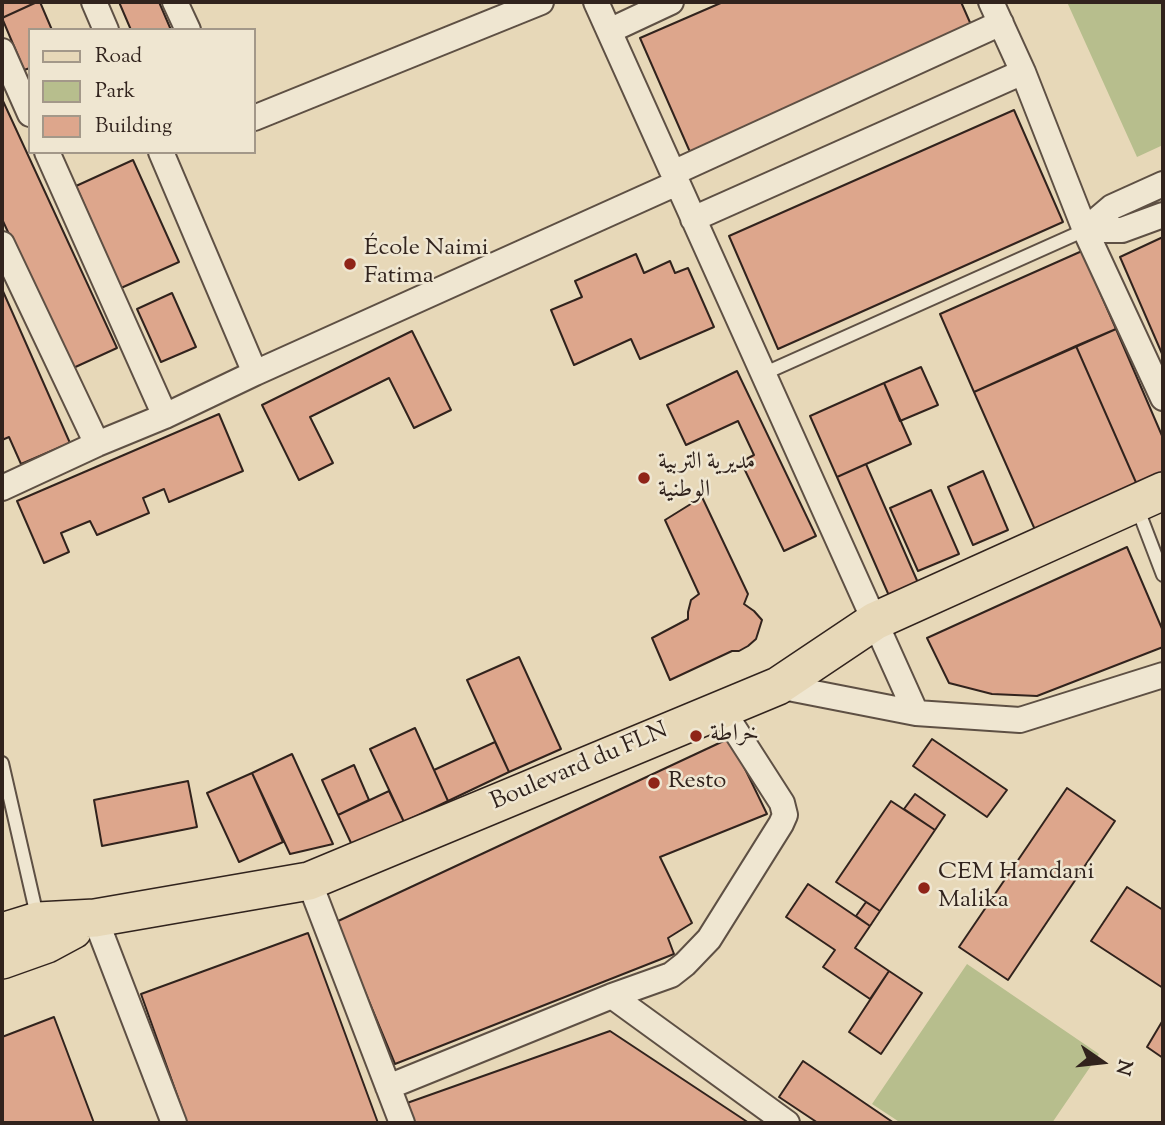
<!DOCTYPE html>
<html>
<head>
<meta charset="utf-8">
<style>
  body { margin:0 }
  #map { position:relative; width:1165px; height:1125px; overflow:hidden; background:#e7d8b8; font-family:"Sorts Mill Goudy",serif }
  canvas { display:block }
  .frame { position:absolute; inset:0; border:4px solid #31231d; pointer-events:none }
  .legend { position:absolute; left:28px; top:28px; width:228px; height:126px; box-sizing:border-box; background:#efe6d1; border:2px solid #a39889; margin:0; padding:9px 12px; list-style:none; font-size:21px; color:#31231d }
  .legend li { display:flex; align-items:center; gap:14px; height:35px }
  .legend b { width:35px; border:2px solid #a39889 }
  .north { position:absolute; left:1067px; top:1027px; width:70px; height:70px; -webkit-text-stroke:5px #efe6d1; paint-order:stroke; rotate:104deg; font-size:19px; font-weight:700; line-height:28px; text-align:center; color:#31231d }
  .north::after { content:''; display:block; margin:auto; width:24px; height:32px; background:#31231d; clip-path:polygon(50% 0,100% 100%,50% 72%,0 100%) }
</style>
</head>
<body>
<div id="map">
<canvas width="1165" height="1125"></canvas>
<div class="frame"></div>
<ul class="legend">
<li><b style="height:9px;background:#e7d8b8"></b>Road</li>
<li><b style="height:19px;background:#b7be8d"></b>Park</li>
<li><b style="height:19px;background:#dda68c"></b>Building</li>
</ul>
<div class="north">N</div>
</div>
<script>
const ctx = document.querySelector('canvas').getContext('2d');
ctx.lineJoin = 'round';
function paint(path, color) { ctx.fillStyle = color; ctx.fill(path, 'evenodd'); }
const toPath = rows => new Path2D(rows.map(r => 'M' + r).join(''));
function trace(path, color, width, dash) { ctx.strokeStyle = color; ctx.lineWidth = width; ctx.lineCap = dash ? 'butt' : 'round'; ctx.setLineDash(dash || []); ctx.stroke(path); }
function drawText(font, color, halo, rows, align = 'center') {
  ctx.font = font + ' "Sorts Mill Goudy",Amiri,serif'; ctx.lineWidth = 5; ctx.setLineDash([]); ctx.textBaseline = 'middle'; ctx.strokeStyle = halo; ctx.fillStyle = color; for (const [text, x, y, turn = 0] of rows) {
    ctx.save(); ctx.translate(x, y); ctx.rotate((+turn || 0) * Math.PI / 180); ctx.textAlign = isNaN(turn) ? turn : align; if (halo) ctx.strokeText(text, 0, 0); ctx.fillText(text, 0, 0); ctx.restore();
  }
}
paint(toPath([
  [1067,2,1163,2,1163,145,1137,157],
  [967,964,1099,1054,1052,1123,901,1123,872,1104]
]), '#b7be8d');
const building = toPath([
  [2,2,37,2,2,18,2,2],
  [37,2,40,2,52,30,30,30,30,68,24,70,2,18,37,2],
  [119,2,159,2,171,30,131,30,119,2],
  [723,2,961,2,972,27,690,152,640,38,723,2],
  [2,101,3,101,117,348,71,369,2,219,2,101],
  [1014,110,1063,222,778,349,729,236,1014,110],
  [133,160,179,262,121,288,76,186,133,160],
  [1163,237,1163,356,1120,257,1163,237],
  [1082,251,1116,329,974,392,940,314,1082,251],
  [636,254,644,273,670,261,675,273,688,268,714,327,640,359,631,339,574,365,551,310,582,297,575,281,636,254],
  [2,289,70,443,21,464,9,437,2,440,2,289],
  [172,293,196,347,161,362,137,309,172,293],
  [1116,329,1163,438,1163,476,1138,487,1076,346,1116,329],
  [412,331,451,410,414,428,389,378,310,417,333,463,299,480,262,405,412,331],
  [1076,346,1138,487,1036,532,974,392,1076,346],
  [921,367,938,405,900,421,884,383,921,367],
  [737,371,816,536,784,551,741,462,754,455,738,421,686,445,667,405,737,371],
  [884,383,911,444,837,477,810,416,884,383],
  [219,414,243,471,169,502,164,489,143,498,149,513,97,535,90,521,61,533,69,552,44,563,17,501,219,414],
  [866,464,919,585,890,598,837,477,866,464],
  [983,471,1008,530,973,545,948,487,983,471],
  [931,490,959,554,918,571,890,508,931,490],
  [702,497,748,594,744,604,754,611,762,620,756,639,748,646,739,651,732,651,670,680,652,638,688,619,688,612,691,600,699,594,665,520,702,497],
  [1127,547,1163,631,1163,647,1037,696,992,694,949,683,927,638,1127,547],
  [519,657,561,749,509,772,467,680,519,657],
  [415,728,448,801,404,822,370,749,415,728],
  [730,738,767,814,660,857,692,923,668,938,674,954,395,1064,336,922,730,738],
  [932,739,1007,790,987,817,913,766,932,739],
  [495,742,509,772,448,801,434,770,495,742],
  [292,754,333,844,290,854,252,773,292,754],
  [354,765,369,800,338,815,322,780,354,765],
  [252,773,283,842,239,862,207,793,252,773],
  [188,781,197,827,102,846,94,800,188,781],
  [1067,788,1115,821,1008,980,959,947,1067,788],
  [389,791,404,822,352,845,338,815,389,791],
  [915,794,945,815,935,830,904,809,915,794],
  [891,801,935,830,880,911,836,882,891,801],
  [808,884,870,926,855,948,889,971,870,999,823,967,835,950,786,917,808,884],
  [1127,887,1163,910,1163,988,1091,941,1127,887],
  [866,902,880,911,870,926,856,916,866,902],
  [308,933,378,1123,187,1123,141,994,308,933],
  [889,971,922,993,881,1054,849,1032,889,971],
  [54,1017,94,1123,2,1123,2,1037,54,1017],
  [1163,1020,1163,1058,1147,1047,1163,1020],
  [610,1031,749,1123,415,1123,407,1103,610,1031],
  [803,1061,894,1123,818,1123,779,1097,803,1061]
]);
paint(building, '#dda68c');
trace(building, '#31231d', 2);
const service = toPath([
  [763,374,1085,230],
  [1137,507,1163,575],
  [2,763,38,920]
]);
const minor = toPath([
  [94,2,106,30],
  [175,2,188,30],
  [596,2,916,713],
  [991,2,1023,72,1085,230,1163,398],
  [609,31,671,2],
  [2,51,30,114],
  [254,118,541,2],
  [47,152,165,416],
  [673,173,1001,23],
  [693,219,1023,72],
  [1085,230,1112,207,1163,184],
  [1085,230,1122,230,1163,215],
  [2,244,97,444],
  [255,373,677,183],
  [2,488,97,444,165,416,255,373,161,152],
  [778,686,916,713,1020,720,1163,675],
  [309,881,402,1123],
  [95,918,174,1123],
  [612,996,787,1123],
  [388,1087,612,996,671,975,685,964,709,939,781,824,785,815,782,803,721,708]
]);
const primary = toPath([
  [2,932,38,921,95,918,309,881,778,686,875,621,1163,491],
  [2,960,47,944,73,930]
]);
trace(service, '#5e5044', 16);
trace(minor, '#5e5044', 28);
trace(primary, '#31231d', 40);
trace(service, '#efe6d1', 12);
trace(minor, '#efe6d1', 24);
trace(primary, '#e7d8b8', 37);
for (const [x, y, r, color] of [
  [350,264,7,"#8f2418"],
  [644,478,7,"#8f2418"],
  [696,736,7,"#8f2418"],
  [654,783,7,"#8f2418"],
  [924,888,7,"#8f2418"]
]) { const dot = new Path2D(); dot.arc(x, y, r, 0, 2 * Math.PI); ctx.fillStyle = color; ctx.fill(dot); trace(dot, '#efe6d1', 2.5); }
drawText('24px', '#31231d', '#efe6d1', [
  ["École Naimi",364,250],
  ["Fatima",364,278],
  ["مديرية التربية",658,464],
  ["الوطنية",658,492],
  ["خراطة",710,736],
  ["Resto",668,783],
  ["CEM Hamdani",938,874],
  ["Malika",938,902]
], 'left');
drawText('24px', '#31231d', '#efe6d1', [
  ["Boulevard du FLN",580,768,-23]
]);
</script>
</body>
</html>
